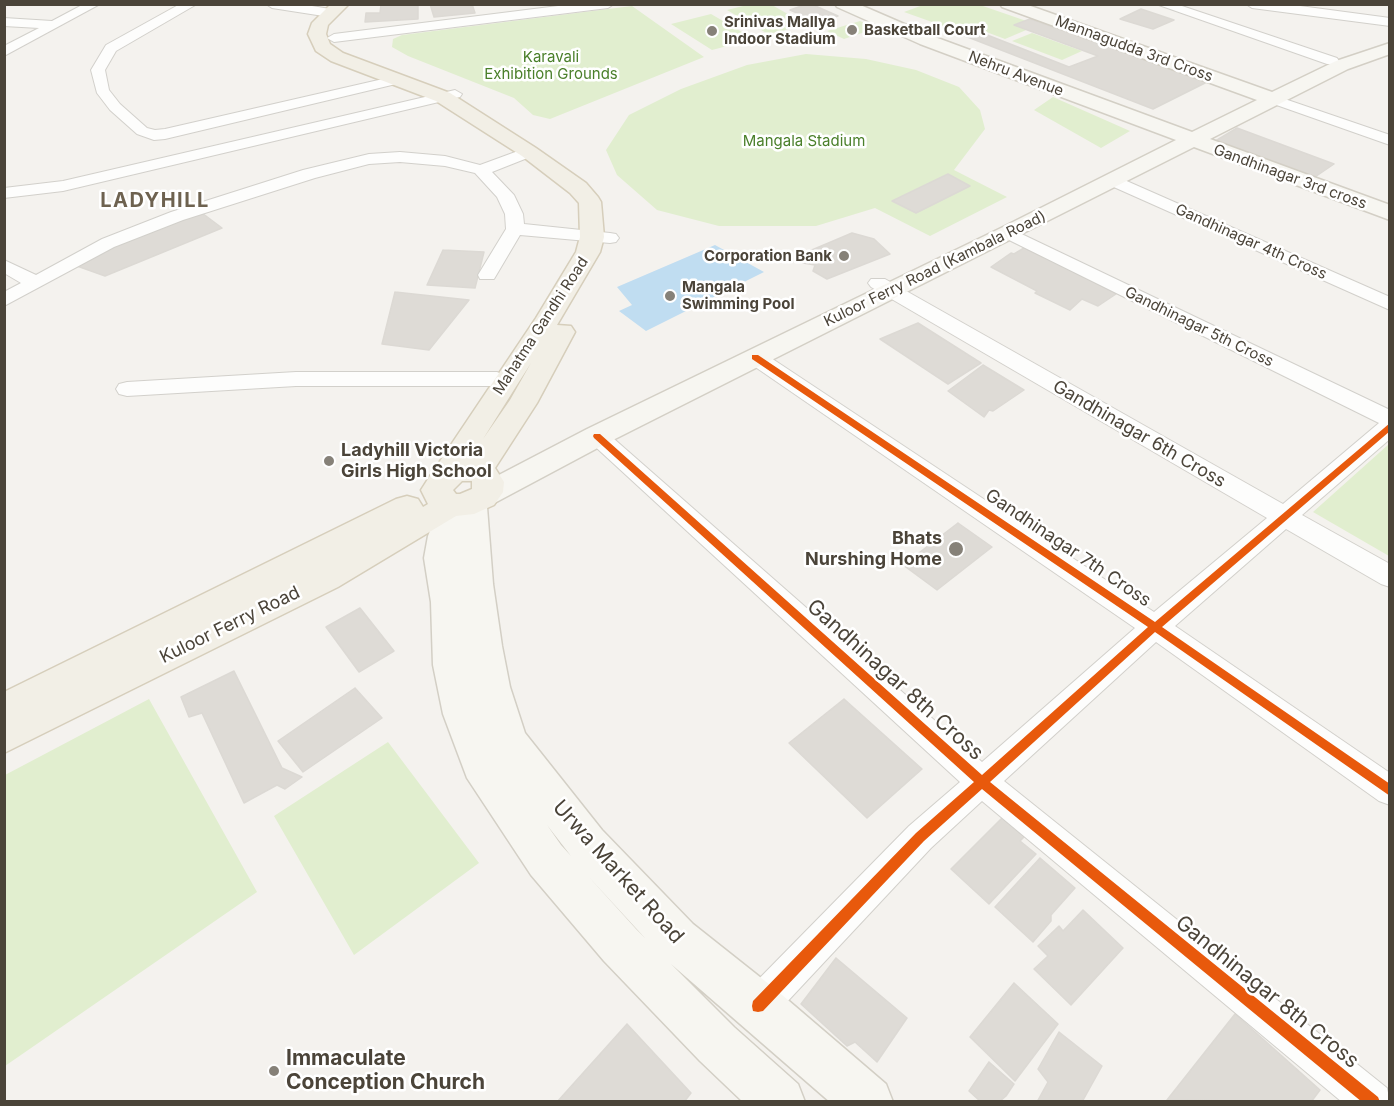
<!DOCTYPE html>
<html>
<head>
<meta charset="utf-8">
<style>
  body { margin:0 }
  #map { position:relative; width:1394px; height:1106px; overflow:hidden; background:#f4f2ee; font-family:Inter,sans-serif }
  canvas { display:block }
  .frame { position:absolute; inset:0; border:6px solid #4b4439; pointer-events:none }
</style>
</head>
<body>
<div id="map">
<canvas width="1394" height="1106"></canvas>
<div class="frame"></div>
</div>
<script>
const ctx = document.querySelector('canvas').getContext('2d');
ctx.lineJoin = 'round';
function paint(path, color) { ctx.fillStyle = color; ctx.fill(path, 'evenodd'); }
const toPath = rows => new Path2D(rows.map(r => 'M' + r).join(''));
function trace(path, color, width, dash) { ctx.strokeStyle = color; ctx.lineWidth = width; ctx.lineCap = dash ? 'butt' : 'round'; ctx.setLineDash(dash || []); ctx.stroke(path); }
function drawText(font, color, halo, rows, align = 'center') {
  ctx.font = font + ' Inter,sans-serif'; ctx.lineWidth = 5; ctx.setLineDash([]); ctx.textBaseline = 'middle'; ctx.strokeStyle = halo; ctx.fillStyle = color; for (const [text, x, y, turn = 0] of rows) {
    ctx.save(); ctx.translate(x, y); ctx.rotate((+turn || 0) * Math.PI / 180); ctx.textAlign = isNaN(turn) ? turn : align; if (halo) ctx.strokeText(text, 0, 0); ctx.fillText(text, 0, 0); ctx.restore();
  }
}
paint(toPath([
  [751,4,772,5,807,25,768,34,727,10],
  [923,5,980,5,1038,25,1005,39,973,27,960,32,904,12],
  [632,6,704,57,550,119,533,115,514,98,408,56,392,47,393,39,402,35],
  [711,14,754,39,712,50,671,24],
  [860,21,877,28,844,39,827,31],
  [1032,33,1082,51,1062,60,1012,41],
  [806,54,866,59,916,70,959,87,980,110,985,129,954,170,1007,197,930,236,875,208,816,226,719,226,657,210,617,175,606,150,629,115,681,89,747,65],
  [1053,97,1130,131,1101,148,1034,110],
  [1389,444,1389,556,1313,512],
  [149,699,257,892,5,1066,5,775],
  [388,742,479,863,354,955,274,816]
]), '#e1eecf');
paint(toPath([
  [715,245,764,272,646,331,619,311,632,305,617,287]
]), '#c0ddf1');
const building = toPath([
  [381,4,418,4,418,19,365,22,366,13,380,13,381,4],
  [430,4,472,4,475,13,434,17,430,4],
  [807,4,811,4,838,16,818,22,790,10,807,4],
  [1141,9,1174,20,1153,29,1120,19,1141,9],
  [1030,19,1207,82,1153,109,965,36,977,31,1069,67,1098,56,1014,25,1030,19],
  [1237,128,1334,164,1312,179,1212,143,1237,128],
  [948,174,970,186,916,213,892,201,948,174],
  [198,210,222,228,105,276,77,266,93,250,198,210],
  [852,233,874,239,890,254,827,279,813,271,815,265,803,263,804,257,800,255,852,233],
  [1024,248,1107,284,1103,287,1116,294,1098,306,1082,299,1070,310,1035,293,1037,291,991,267,1011,253,1014,254,1024,248],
  [443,250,484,252,475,288,427,285,443,250],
  [395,292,469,300,429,350,382,344,395,292],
  [918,323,981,363,948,384,880,339,918,323],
  [983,365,1024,390,993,411,989,410,984,417,948,391,983,365],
  [958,523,992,547,937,590,903,565,958,523],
  [360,608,394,651,359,672,326,627,360,608],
  [234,671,282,768,302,777,285,789,277,785,244,803,202,713,189,717,181,697,234,671],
  [355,688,382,718,303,772,278,741,355,688],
  [844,699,922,769,867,818,789,743,844,699],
  [1006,814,1028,833,1020,841,1036,854,989,904,951,869,1006,814],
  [1040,858,1075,888,1051,915,1051,921,1033,942,995,907,1040,858],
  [1083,910,1123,948,1071,1005,1034,969,1048,956,1038,946,1059,926,1063,931,1083,910],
  [836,958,907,1018,877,1062,855,1042,847,1046,801,1004,836,958],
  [1014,983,1058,1024,1015,1081,970,1037,1014,983],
  [1235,1014,1320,1090,1311,1102,1167,1100,1235,1014],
  [627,1024,691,1093,684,1102,557,1102,627,1024],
  [1059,1032,1102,1066,1082,1102,1037,1102,1048,1082,1038,1069,1059,1032],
  [989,1062,1014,1084,1006,1096,999,1102,981,1102,969,1091,989,1062]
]);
paint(building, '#dedbd6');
trace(building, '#dcd9d4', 1.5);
const street = toPath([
  [84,4,100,4,4,56,4,46,39,28,4,26,4,18,52,21,84,4],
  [180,4,197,4,116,51,105,70,109,90,120,104,147,128,155,130,165,129,396,76,403,80,396,84,165,139,154,140,137,134,110,110,97,93,91,70,106,45,180,4],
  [266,4,300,4,330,9,336,13,330,17,272,8,266,4],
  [574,4,614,4,608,8,334,42,327,38,334,34,574,4],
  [1156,4,1176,4,1337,58,1339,61,1337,64,1327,64,1156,4],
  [1246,4,1285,4,1390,18,1390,26,1252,8,1246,4],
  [455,90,462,94,460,97,63,191,4,198,4,188,63,181,455,90],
  [1273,95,1390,135,1390,145,1268,102,1266,99,1268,96,1273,95],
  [529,147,537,152,535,155,492,172,514,195,523,214,524,224,610,233,616,234,619,238,616,242,610,243,520,235,494,279,480,279,478,275,506,229,505,214,497,197,475,173,445,166,400,162,369,164,315,178,183,220,114,247,4,306,4,292,21,283,4,273,4,260,36,275,102,239,171,212,303,170,369,154,400,152,445,156,480,165,529,147],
  [1113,175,1390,297,1390,310,1107,184,1105,180,1107,176,1113,175],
  [1009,228,1390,410,1390,439,1302,515,1390,564,1390,587,1381,584,1286,529,1175,626,1390,773,1390,805,1379,801,1156,642,1004,781,1387,1088,1390,1102,1342,1102,982,801,931,848,771,1019,758,1024,745,1019,740,1006,745,993,909,826,960,782,589,441,586,436,589,431,597,428,605,431,982,762,1135,628,748,362,745,357,748,352,755,351,762,352,1154,612,1267,518,871,287,868,283,871,279,885,279,1283,504,1379,423,1003,237,1000,233,1003,229,1009,228],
  [296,372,497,372,512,378,515,383,512,388,504,390,493,386,296,386,127,396,119,394,116,389,119,384,127,382,296,372]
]);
const secondary = toPath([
  [835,4,858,4,932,36,1192,132,1257,100,1002,7,1000,4,1025,4,1272,92,1336,61,1390,43,1390,54,1348,69,1210,139,1390,205,1390,220,1194,147,607,443,487,507,493,584,502,646,510,687,525,733,602,830,693,924,775,989,886,1084,893,1102,830,1102,671,964,734,1027,798,1084,805,1102,743,1102,700,1061,604,961,531,875,467,778,443,714,433,665,431,602,424,558,428,536,443,498,470,493,472,489,587,429,1001,228,1176,140,920,44,837,7,835,4],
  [547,825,571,856,561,845,547,825],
  [588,876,645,938,636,929,588,876]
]);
const primary = toPath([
  [331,4,349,4,328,25,326,34,330,44,343,53,450,93,536,148,586,183,598,197,601,202,604,237,600,252,557,325,571,326,575,332,537,403,495,468,504,482,503,492,494,505,474,514,456,516,338,587,4,753,4,692,396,499,407,496,418,499,423,507,428,504,421,490,428,479,536,318,576,252,580,237,579,203,570,193,522,156,436,101,331,61,316,51,308,34,312,23,331,4],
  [531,363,510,400,483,439,517,385,531,363],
  [462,481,472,481,472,489,460,494,456,494,453,490,462,481]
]);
trace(street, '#d2d0cb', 2);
trace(secondary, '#d3cfc5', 3);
trace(primary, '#d6cebb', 3);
paint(street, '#fdfdfc');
paint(secondary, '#f7f6f1');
paint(primary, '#f2efe6');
paint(toPath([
  [752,355,758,355,1155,622,1390,423,1390,431,1162,627,1390,784,1390,796,1155,632,990,782,1378,1097,1380,1102,1362,1102,982,789,924,841,763,1011,758,1012,753,1011,752,1006,753,1001,916,833,974,782,594,438,593,436,594,434,600,434,982,775,1148,627,752,359,752,355]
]), '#e8590c');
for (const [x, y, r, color] of [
  [852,30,6,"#868178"],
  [712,31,6,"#868178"],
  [844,256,6,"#868178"],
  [670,296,6,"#868178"],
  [329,461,6,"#868178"],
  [956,549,8,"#868178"],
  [274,1071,6,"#868178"]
]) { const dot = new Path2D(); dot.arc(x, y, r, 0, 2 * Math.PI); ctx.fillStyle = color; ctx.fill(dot); trace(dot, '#fff', 2); }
drawText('bold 15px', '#4b4439', '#fff', [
  ["Srinivas Mallya",724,22],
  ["Indoor Stadium",724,39],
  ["Basketball Court",864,30],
  ["Corporation Bank",832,256,"right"],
  ["Mangala",682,287],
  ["Swimming Pool",682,304]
], 'left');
drawText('15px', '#4b4439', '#fff', [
  ["Mannagudda 3rd Cross",1134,49,20],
  ["Nehru Avenue",1016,74,21],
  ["Gandhinagar 3rd cross",1290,177,20],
  ["Gandhinagar 4th Cross",1251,242,24],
  ["Kuloor Ferry Road (Kambala Road)",935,269,-26],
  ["Mahatma Gandhi Road",541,326,-57],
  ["Gandhinagar 5th Cross",1199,327,26]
]);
drawText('15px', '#4a7f2a', '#fff', [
  ["Karavali",551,57],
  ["Exhibition Grounds",551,74],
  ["Mangala Stadium",804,141]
]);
drawText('18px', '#4b4439', '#fff', [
  ["Gandhinagar 6th Cross",1139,434,30],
  ["Gandhinagar 7th Cross",1068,548,34],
  ["Kuloor Ferry Road",230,625,-26]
]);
drawText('bold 18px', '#4b4439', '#fff', [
  ["Ladyhill Victoria",341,451],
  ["Girls High School",341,472],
  ["Bhats",942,539,"right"],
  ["Nurshing Home",942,560,"right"]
], 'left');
ctx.letterSpacing = '1.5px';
drawText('bold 20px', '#6e6250', '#fff', [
  ["LADYHILL",155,201]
]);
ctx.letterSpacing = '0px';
drawText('21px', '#4b4439', '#fff', [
  ["Gandhinagar 8th Cross",895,680,42],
  ["Urwa Market Road",618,872,48],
  ["Gandhinagar 8th Cross",1267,992,39]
]);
drawText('bold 21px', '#4b4439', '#fff', [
  ["Immaculate",286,1059],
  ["Conception Church",286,1083]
], 'left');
</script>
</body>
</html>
